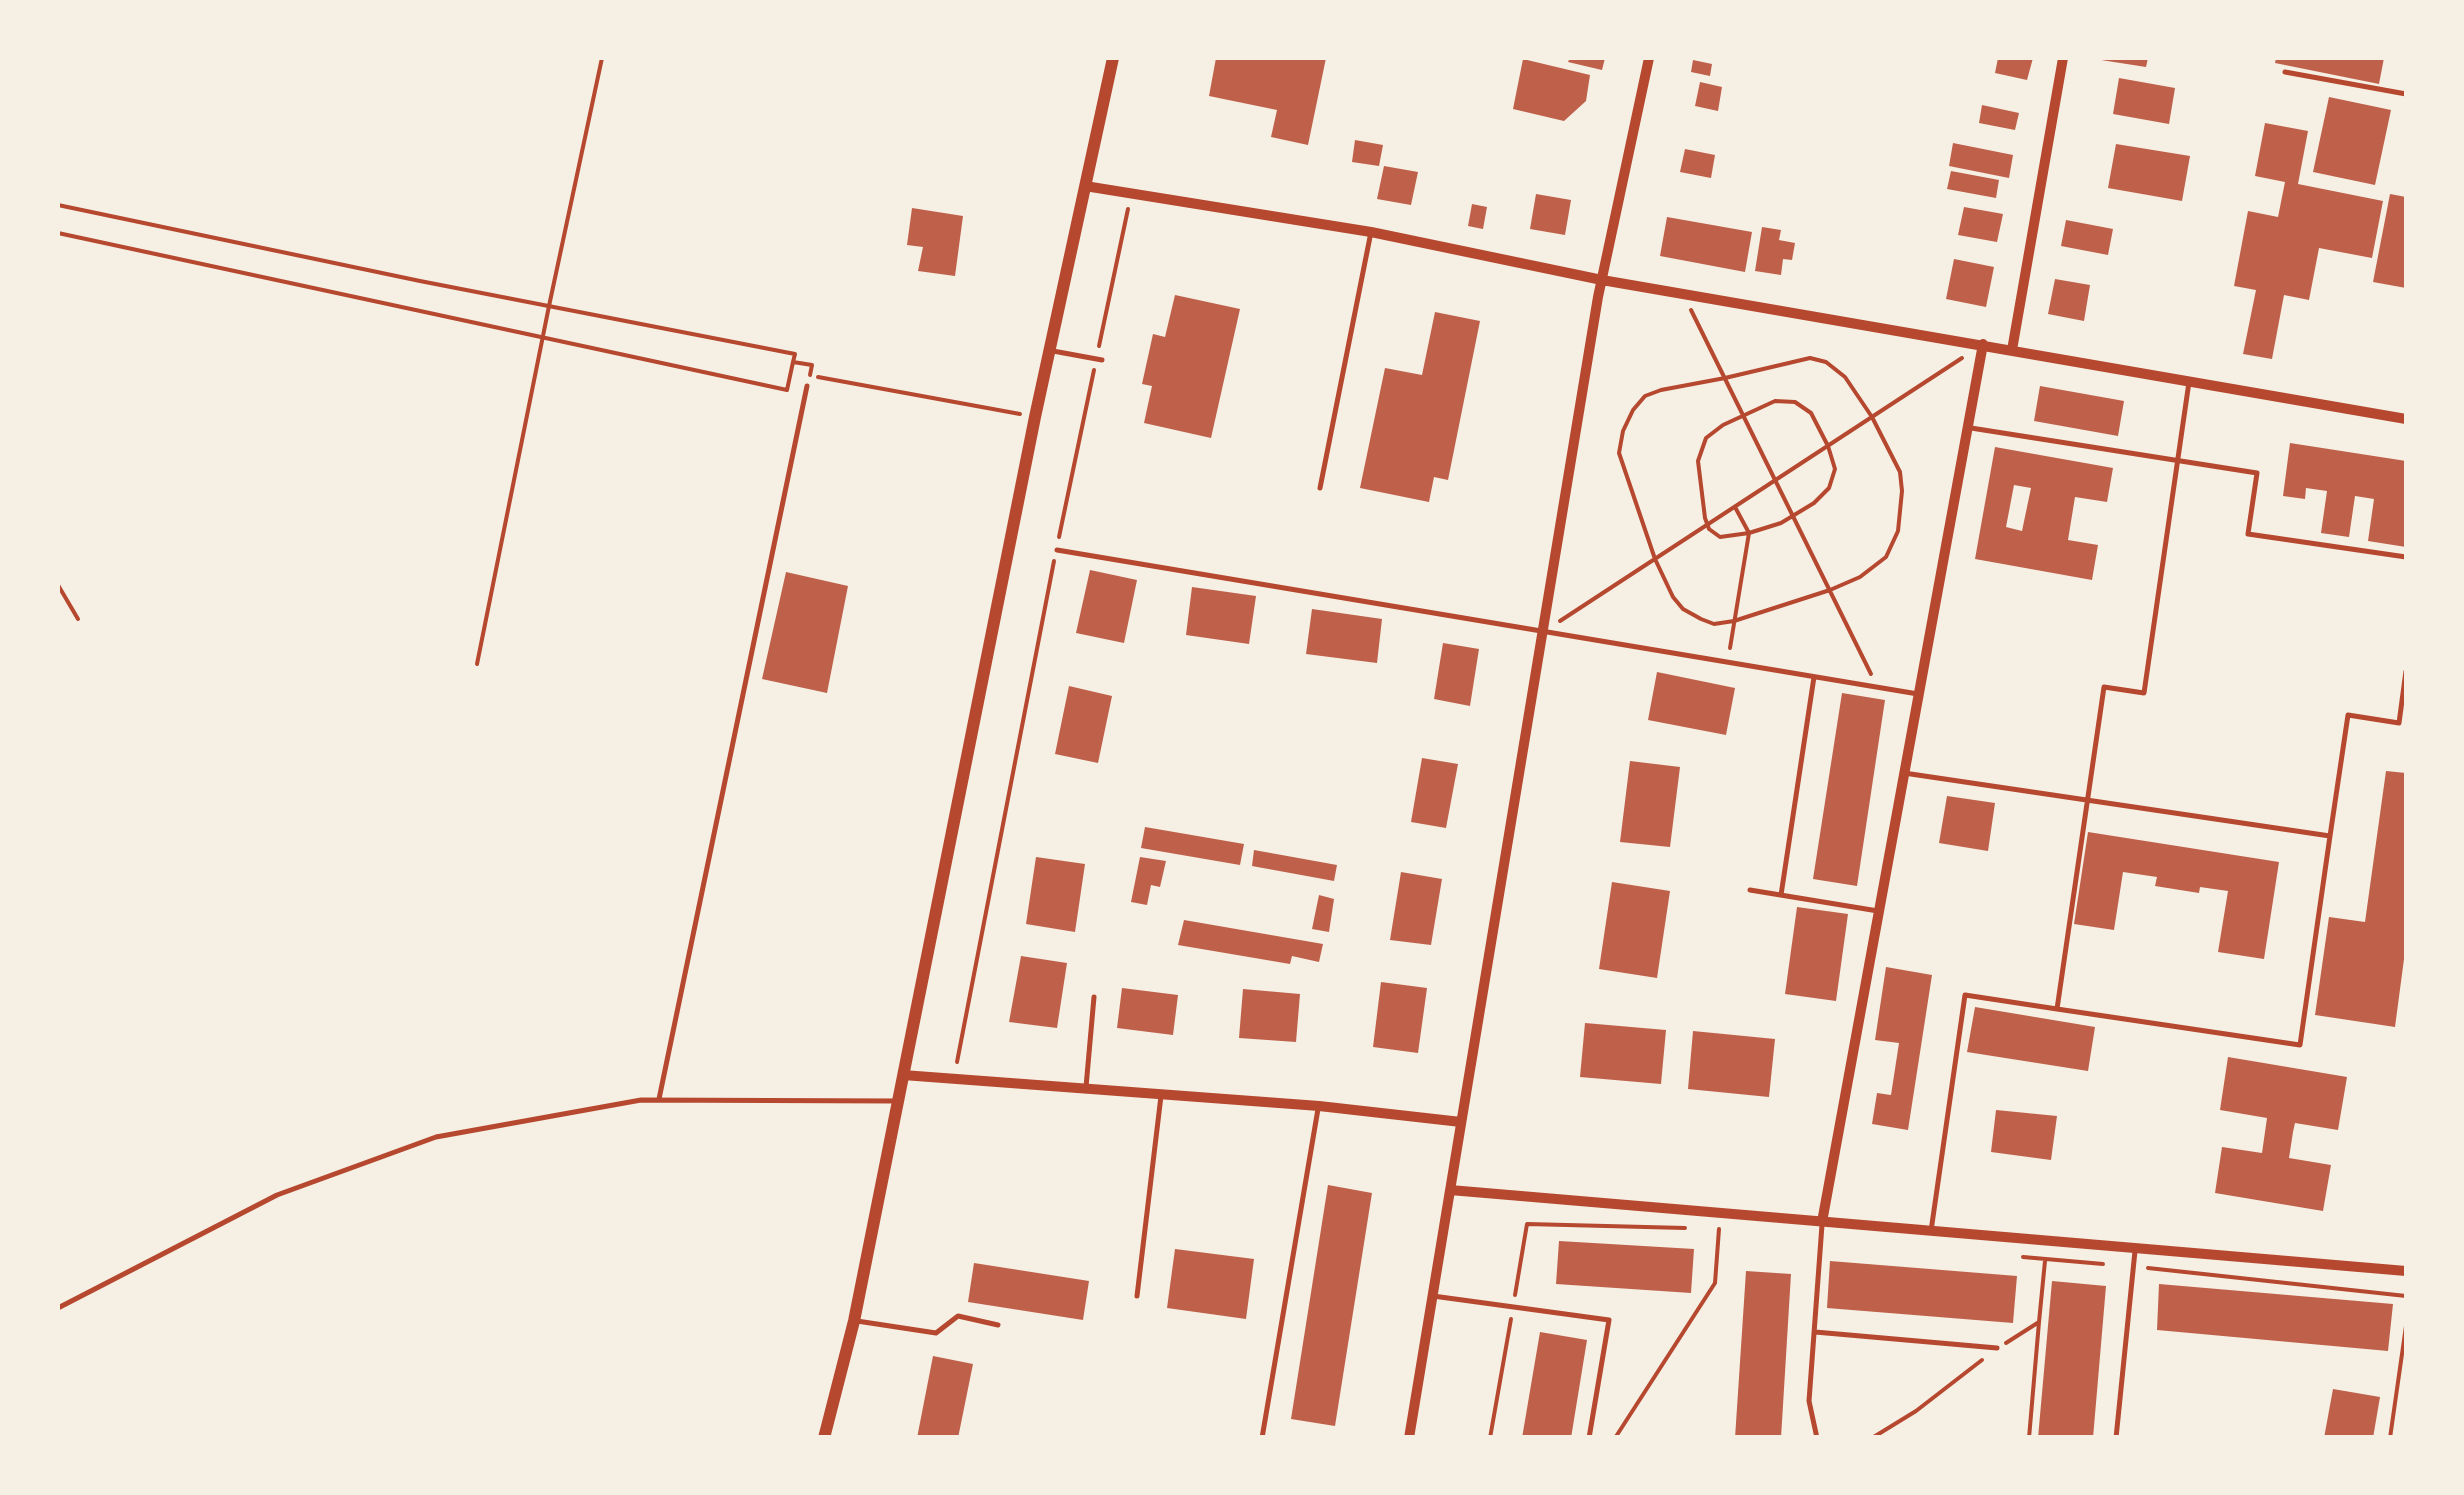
<!DOCTYPE html>
<html>
<head>
<meta charset="utf-8">
<style>
  body { margin:0 }
  #map { position:relative; width:2464px; height:1495px; overflow:hidden; background:#f6efe4; font-family:Helvetica,sans-serif }
  canvas { display:block }
  .frame { position:absolute; inset:0; border:60px solid #f6efe4; pointer-events:none }
</style>
</head>
<body>
<div id="map">
<canvas width="2464" height="1495"></canvas>
<div class="frame"></div>
</div>
<script>
const ctx = document.querySelector('canvas').getContext('2d');
ctx.lineJoin = 'round';
function paint(path, color) { ctx.fillStyle = color; ctx.fill(path, 'evenodd'); }
const toPath = rows => new Path2D(rows.map(r => 'M' + r).join(''));
function trace(path, color, width, dash) { ctx.strokeStyle = color; ctx.lineWidth = width; ctx.lineCap = dash ? 'butt' : 'round'; ctx.setLineDash(dash || []); ctx.stroke(path); }
paint(toPath([
  [1216,58,1326,58,1308,145,1271,137,1277,110,1209,96],
  [1570,58,1605,58,1602,70,1568,62],
  [1998,58,2033,58,2027,80,1995,73],
  [2101,58,2148,58,2146,67,2101,60],
  [2276,58,2384,58,2379,84,2275,63],
  [1523,59,1590,75,1586,101,1564,121,1513,109],
  [1693,60,1712,64,1710,76,1691,72],
  [2119,78,2175,88,2169,124,2113,114],
  [1700,82,1722,87,1718,111,1695,106],
  [2329,97,2391,110,2375,185,2313,172],
  [1982,105,2019,113,2015,130,1979,123],
  [2265,123,2308,131,2298,184,2383,201,2372,258,2319,248,2309,300,2284,295,2272,359,2243,354,2256,290,2234,286,2248,211,2278,217,2285,182,2255,176],
  [1355,140,1383,145,1379,166,1352,162],
  [1953,143,2013,155,2009,178,1949,166],
  [2116,144,2190,156,2182,201,2108,188],
  [1685,149,1715,155,1711,178,1680,172],
  [1384,166,1418,172,1411,205,1377,199],
  [1951,171,1999,180,1996,198,1947,189],
  [1536,194,1571,200,1565,235,1530,229],
  [2390,194,2406,197,2406,288,2373,282],
  [1472,204,1487,207,1483,229,1468,226],
  [1964,207,2003,214,1997,242,1958,235],
  [912,208,963,216,955,276,918,271,923,247,907,245],
  [1667,217,1752,232,1745,272,1660,256],
  [2066,220,2113,229,2108,255,2061,246],
  [1762,227,1781,230,1779,240,1795,243,1792,260,1783,259,1781,275,1755,271],
  [1954,259,1994,267,1986,307,1946,299],
  [2055,279,2090,285,2084,321,2048,314],
  [1175,295,1240,309,1211,438,1144,423,1152,386,1142,384,1153,334,1165,337],
  [1435,312,1480,321,1448,480,1434,477,1429,502,1360,488,1385,368,1422,375],
  [2040,386,2124,401,2118,436,2034,421],
  [2290,443,2406,461,2406,547,2368,541,2374,499,2355,496,2349,537,2321,533,2327,491,2306,488,2305,499,2283,496],
  [1995,447,2113,468,2107,502,2075,497,2068,540,2098,545,2092,580,1975,559],
  [2014,485,2031,488,2022,531,2006,527],
  [1090,570,1137,580,1124,643,1076,633],
  [786,572,848,586,827,693,762,679],
  [1192,587,1256,596,1249,644,1186,635],
  [1312,609,1382,619,1377,663,1306,654],
  [1443,643,1479,649,1470,706,1434,699],
  [1657,672,1735,688,1726,735,1648,720],
  [1069,686,1112,696,1098,763,1055,754],
  [1842,693,1885,700,1857,886,1813,879],
  [1422,758,1458,764,1446,828,1411,822],
  [1630,761,1680,767,1670,847,1620,842],
  [2386,771,2406,773,2406,944,2395,1027,2315,1015,2329,917,2365,922],
  [1947,796,1995,803,1988,851,1939,843],
  [1145,827,1244,844,1240,865,1141,848],
  [2088,832,2279,862,2264,959,2218,952,2228,891,2200,887,2199,893,2155,886,2157,877,2123,872,2114,930,2074,924],
  [1254,850,1337,865,1334,881,1252,866],
  [1036,857,1085,864,1075,932,1026,924],
  [1140,857,1166,861,1160,887,1151,885,1147,905,1131,902],
  [1401,872,1442,879,1431,945,1390,940],
  [1612,882,1670,891,1657,978,1599,969],
  [1319,895,1334,899,1329,932,1312,929],
  [1797,907,1848,914,1836,1001,1785,994],
  [1184,920,1323,944,1319,962,1292,956,1290,964,1178,945],
  [1021,956,1067,963,1057,1028,1009,1022],
  [1886,967,1932,975,1908,1130,1872,1124,1877,1093,1891,1095,1899,1043,1875,1040],
  [1381,982,1427,988,1418,1053,1373,1047],
  [1122,988,1178,995,1173,1035,1117,1028],
  [1243,989,1300,994,1296,1042,1239,1038],
  [1975,1007,2095,1027,2088,1071,1967,1052],
  [1585,1023,1666,1030,1661,1084,1580,1077],
  [1693,1031,1775,1039,1769,1097,1688,1089],
  [2228,1057,2347,1077,2338,1130,2295,1123,2293,1132,2289,1158,2331,1165,2323,1211,2215,1193,2222,1147,2262,1153,2267,1118,2220,1110],
  [1996,1110,2057,1116,2051,1160,1991,1152],
  [1328,1185,1372,1193,1335,1426,1291,1419],
  [1559,1241,1694,1249,1691,1293,1556,1284],
  [1175,1249,1254,1259,1246,1319,1167,1308],
  [1830,1261,2017,1276,2013,1323,1827,1308],
  [974,1263,1089,1281,1083,1320,968,1302],
  [1746,1271,1791,1274,1781,1438,1735,1438],
  [2052,1281,2106,1286,2093,1438,2038,1438],
  [2159,1284,2393,1304,2388,1351,2157,1330],
  [1540,1332,1587,1340,1571,1438,1522,1438],
  [933,1356,973,1364,958,1438,917,1438],
  [2333,1389,2380,1397,2373,1438,2324,1438]
]), '#bf614a');
trace(toPath([
  [58,205,420,281,795,354,793,362],
  [58,233,787,390,793,362,812,365,810,375],
  [1691,310,1871,674],
  [1099,346,1128,209],
  [1810,358,1826,362,1845,377,1872,417,1900,472,1902,491,1898,531,1886,557,1860,577,1830,590,1734,621,1714,624,1701,619,1683,609,1673,597,1655,559,1619,453,1623,431,1633,410,1645,396,1661,390,1725,378,1810,358],
  [818,377,1020,414],
  [1775,401,1795,402,1811,413,1828,446,1835,469,1829,488,1814,503,1781,523,1749,533,1720,537,1709,529,1705,518,1698,461,1706,438,1723,425,1775,401],
  [1059,537,1094,370],
  [58,585,78,619],
  [1560,621,1962,358],
  [1730,648,1749,533,1735,507],
  [477,664,549,306,602,58],
  [957,1062,1054,561],
  [2023,1257,2103,1264],
  [2148,1268,2406,1296],
  [1515,1295,1527,1224,1685,1228],
  [2006,1343,2039,1322,2045,1261],
  [1490,1438,1511,1319],
  [1615,1438,1715,1283,1719,1229],
  [1872,1438,1916,1411,1982,1360],
  [2029,1438,2039,1322],
  [2390,1438,2406,1326]
]), '#b5482f', 4);
trace(toPath([
  [2285,72,2406,94],
  [1053,351,1102,360],
  [1971,428,2257,473,2248,534,2406,557],
  [1320,488,1371,232],
  [1057,550,1918,694],
  [1904,773,2330,836,2348,715,2399,723,2406,671],
  [1750,890,1878,911],
  [1781,895,1814,677],
  [2057,1009,2300,1045,2330,836],
  [1086,1087,1094,997],
  [659,1099,807,386],
  [1931,1231,1965,995,2057,1009,2104,687,2144,693,2189,382],
  [1137,1296,1161,1096],
  [1433,1296,1609,1320,1589,1438],
  [58,1308,277,1195,436,1137,641,1100,895,1101],
  [857,1321,936,1333,958,1316,998,1325],
  [1815,1332,1997,1348],
  [1262,1438,1318,1109],
  [1817,1438,1809,1401,1822,1225],
  [2116,1438,2135,1251]
]), '#b5482f', 5);
trace(toPath([
  [1085,186,1371,232,1602,280,2406,419],
  [2012,350,2063,58],
  [903,1075,1319,1106,1461,1122],
  [1450,1190,2406,1271],
  [1822,1222,1983,344],
  [1409,1438,1598,297,1649,58]
]), '#b5482f', 10);
trace(toPath([
  [824,1438,854,1321,1035,417,1113,58]
]), '#b5482f', 12);
</script>
</body>
</html>
